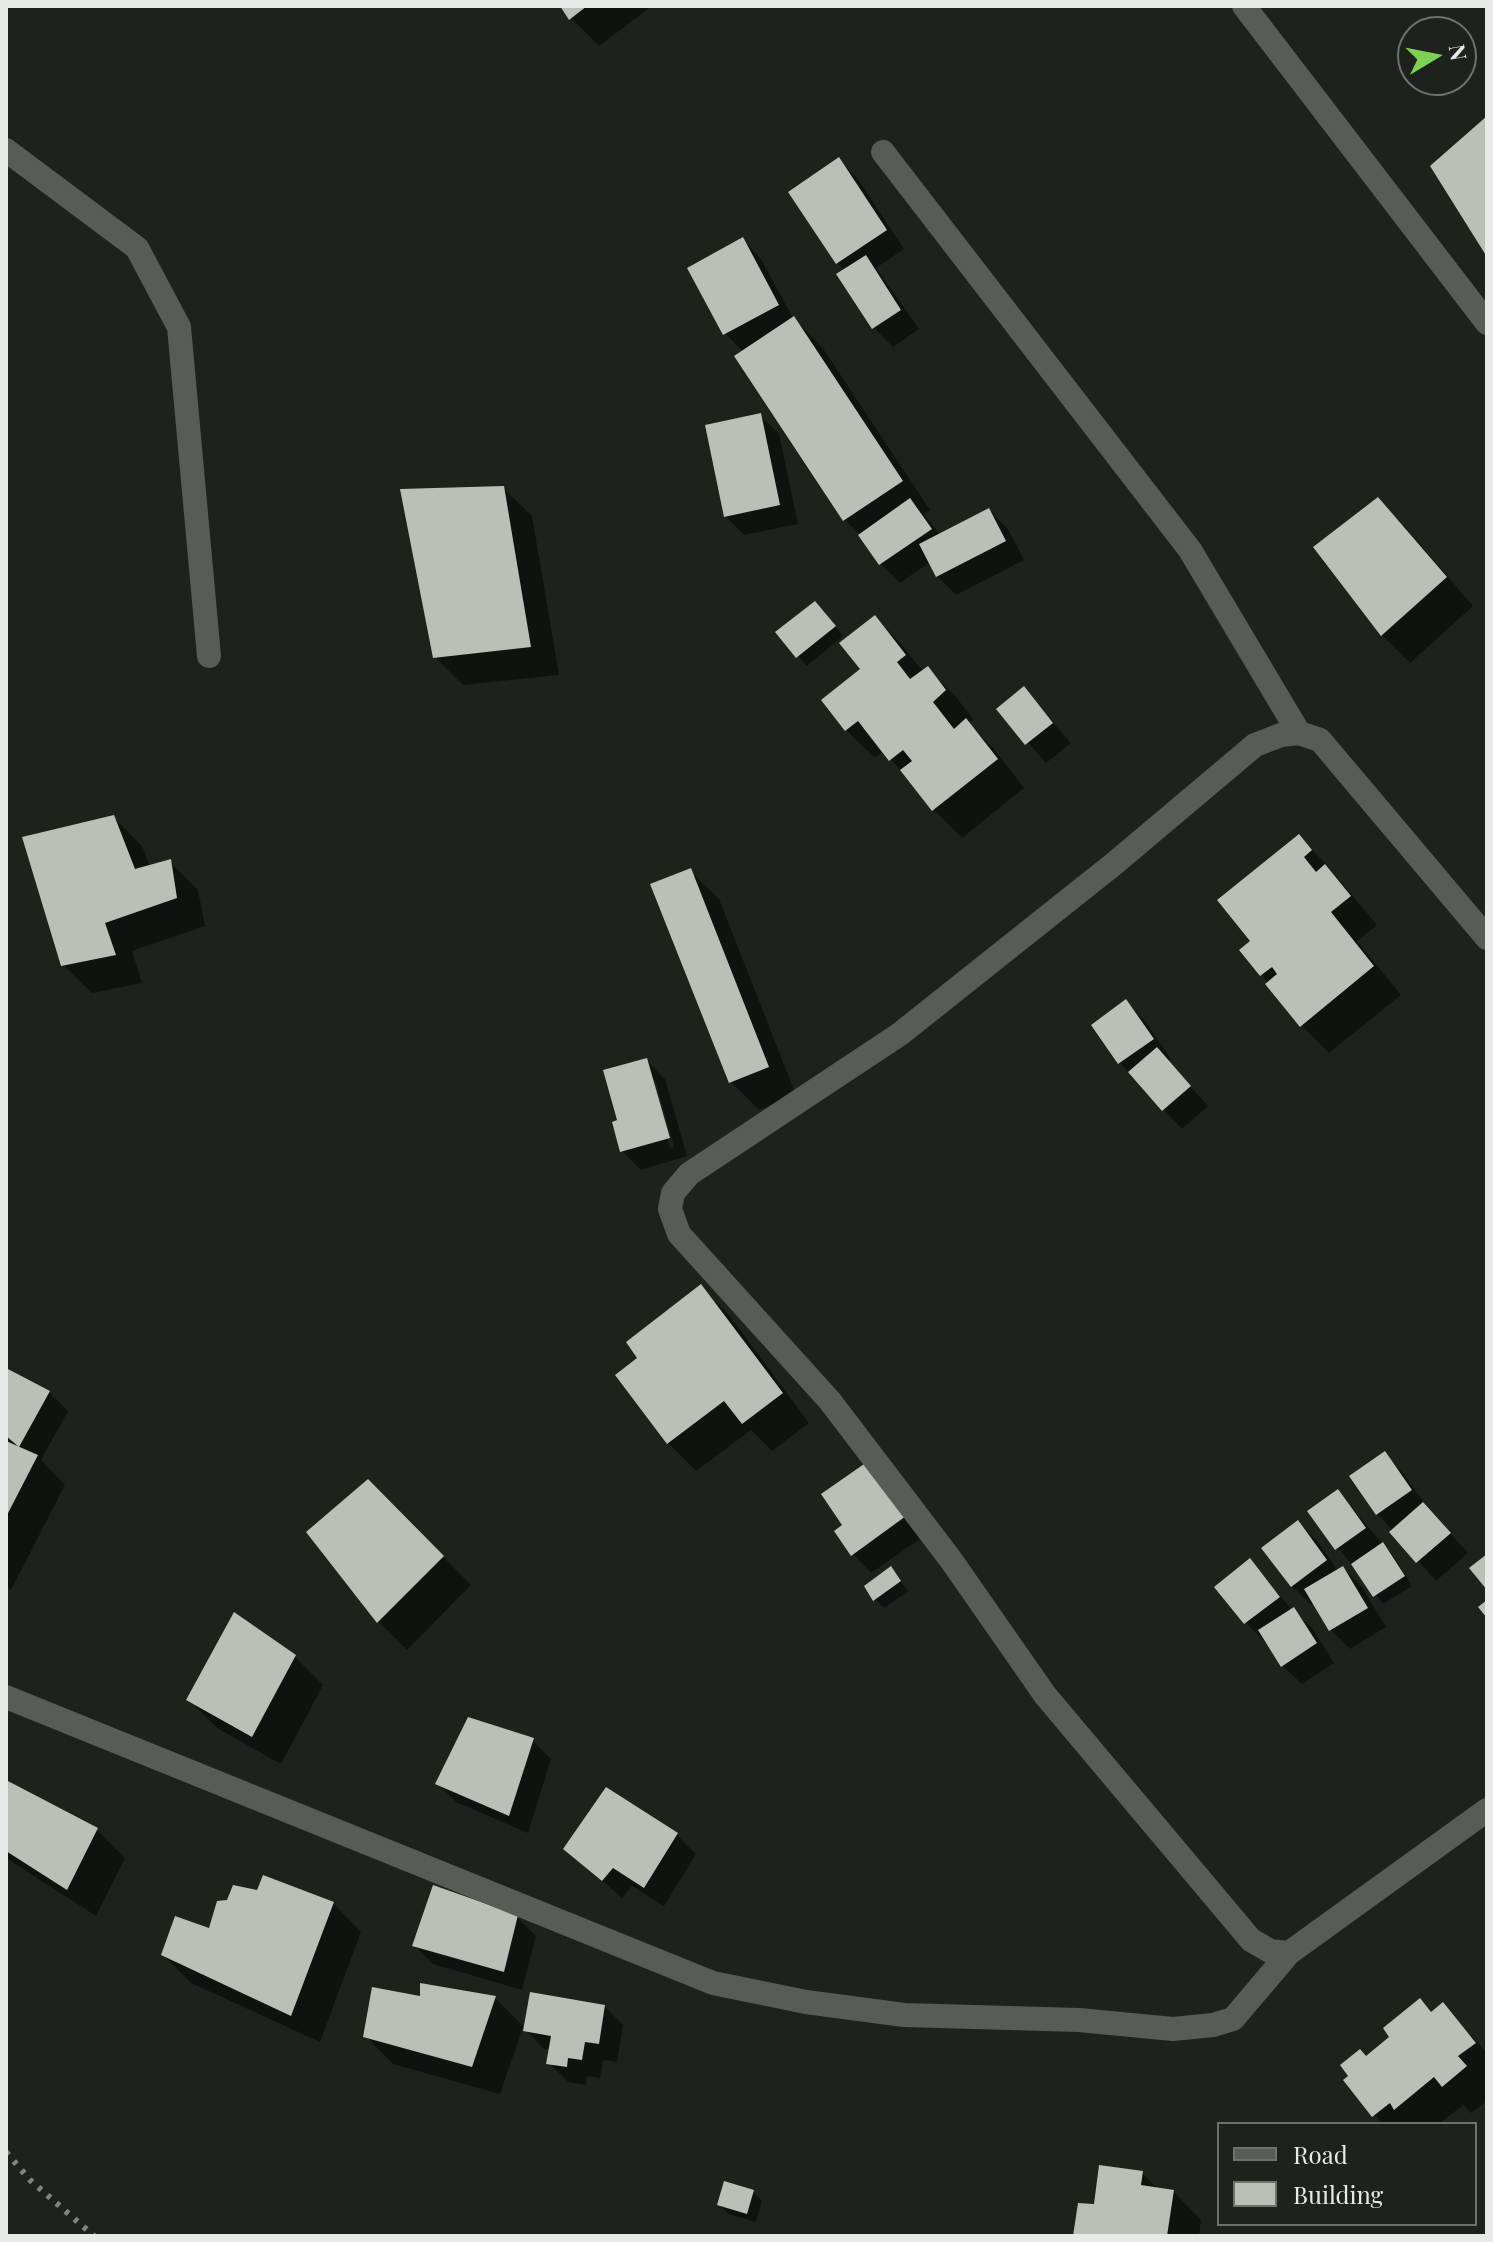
<!DOCTYPE html>
<html>
<head>
<meta charset="utf-8">
<style>
  body { margin:0 }
  #map { position:relative; width:1493px; height:2242px; overflow:hidden; background:#1e221d; font-family:"Playfair Display",serif }
  canvas { display:block }
  .frame { position:absolute; inset:0; border:8px solid #e7eae7; pointer-events:none }
  .legend { position:absolute; left:1217px; top:2122px; width:260px; height:104px; box-sizing:border-box; background:#1e221d; border:2px solid #6e726e; margin:0; padding:10px 14px; list-style:none; font-size:24px; color:#e7eae7 }
  .legend li { display:flex; align-items:center; gap:16px; height:40px }
  .legend b { width:40px; border:2px solid #6e726e }
  .north { position:absolute; left:1397px; top:16px; width:80px; height:80px; box-sizing:border-box; background:#1e221d; border:2px solid #6e726e; border-radius:50%; rotate:80deg; font-size:22px; font-weight:700; line-height:32px; text-align:center; color:#e7eae7 }
  .north::after { content:''; display:block; margin:auto; width:28px; height:36px; background:#7dd154; clip-path:polygon(50% 0,100% 100%,50% 72%,0 100%) }
</style>
</head>
<body>
<div id="map">
<canvas width="1493" height="2242"></canvas>
<div class="frame"></div>
<ul class="legend">
<li><b style="height:10px;background:#585c57"></b>Road</li>
<li><b style="height:22px;background:#babfb8"></b>Building</li>
</ul>
<div class="north">N</div>
</div>
<script>
const ctx = document.querySelector('canvas').getContext('2d');
ctx.lineJoin = 'round';
function paint(path, color) { ctx.fillStyle = color; ctx.fill(path, 'evenodd'); }
const toPath = rows => new Path2D(rows.map(r => 'M' + r).join(''));
function trace(path, color, width, dash) { ctx.strokeStyle = color; ctx.lineWidth = width; ctx.lineCap = dash ? 'butt' : 'round'; ctx.setLineDash(dash || []); ctx.stroke(path); }
paint(toPath([
  [563,6,652,6,599,46,571,18],
  [839,160,858,179,904,249,876,268,919,329,893,347,874,328,839,275,845,271,837,263],
  [743,240,761,259,793,318,822,347,930,510,924,514,940,535,989,510,1008,529,1024,560,956,595,937,576,930,562,900,583,881,564,861,536,845,520,743,352,725,333],
  [760,415,779,434,798,524,744,535,725,516],
  [503,488,532,516,559,675,463,685,435,657],
  [1378,500,1406,528,1473,606,1410,663,1382,635,1315,547],
  [824,612,843,636,807,666,778,633],
  [875,617,903,646,923,672,928,669,956,697,973,719,968,723,994,749,1024,788,962,838,934,810,884,751,875,758,846,730],
  [1024,689,1071,743,1046,763,999,709],
  [114,818,142,846,150,867,170,862,198,890,205,926,132,951,142,983,92,993,63,965],
  [1299,837,1327,865,1377,925,1357,941,1401,995,1329,1053,1301,1025,1262,975,1253,942],
  [690,871,719,899,796,1095,759,1110,731,1082],
  [1126,1002,1145,1021,1171,1059,1168,1061,1208,1106,1182,1129,1120,1063,1094,1025],
  [646,1060,665,1079,687,1156,641,1170,622,1151,620,1122],
  [651,1080,655,1080,674,1147,670,1148],
  [701,1287,729,1315,809,1423,772,1451,751,1430,696,1471,668,1443,640,1358],
  [6,1371,49,1392,68,1411,41,1460,65,1485,11,1590,6,1586,6,1443,17,1447,6,1438],
  [1384,1454,1403,1473,1429,1510,1468,1553,1436,1581,1378,1514],
  [368,1481,471,1585,407,1650,379,1622,309,1532],
  [886,1483,924,1536,871,1573,853,1554],
  [1337,1492,1392,1554,1412,1586,1383,1604,1310,1512],
  [1298,1523,1317,1541,1338,1571,1343,1568,1362,1587,1386,1627,1350,1649,1331,1630,1314,1602,1311,1605,1292,1586],
  [1250,1561,1292,1610,1312,1628,1334,1663,1302,1684,1283,1666,1267,1640,1265,1642,1246,1623,1217,1587],
  [891,1569,908,1591,884,1608,875,1599],
  [295,1657,323,1685,281,1764,217,1728,189,1700],
  [532,1740,551,1759,528,1833,456,1802,437,1783],
  [6,1782,97,1830,125,1858,96,1916,6,1858],
  [607,1790,677,1835,696,1854,664,1906,632,1886,622,1898,565,1848],
  [333,1903,361,1932,320,2042,191,1983,163,1955,211,1931],
  [517,1917,536,1936,522,1990,433,1964,414,1945],
  [422,1998,495,1998,525,2028,604,2006,623,2025,617,2062,603,2060,600,2078,587,2076,586,2085,568,2082,549,2063,551,2050,544,2049,523,2027,500,2094,393,2064,365,2036],
  [1443,2005,1487,2053,1487,2101,1471,2113,1463,2105,1439,2124,1382,2124,1346,2080,1366,2058],
  [1142,2173,1158,2189,1173,2191,1201,2220,1199,2236,1075,2236,1095,2207],
  [753,2192,762,2201,756,2222,729,2214,719,2205]
]), '#0007');
paint(toPath([
  [560,6,587,6,569,20],
  [1487,116,1487,257,1430,166],
  [839,157,887,230,836,264,788,192],
  [743,237,779,305,723,335,687,268],
  [866,255,901,310,872,329,836,274],
  [794,316,903,481,843,521,734,356],
  [761,413,780,505,724,517,705,425],
  [504,486,531,647,433,658,400,489],
  [1378,497,1447,577,1381,636,1313,547],
  [910,498,932,529,879,565,858,535],
  [989,508,1006,541,936,577,919,544],
  [815,601,836,626,796,658,775,632],
  [875,615,906,655,897,662,910,679,928,666,946,690,933,702,954,729,966,718,998,759,932,811,900,770,912,761,903,750,889,761,858,721,845,731,821,700,860,669,839,643],
  [1024,686,1053,723,1025,745,996,709],
  [114,815,135,869,171,859,177,898,105,923,116,955,61,966,22,837],
  [1299,834,1312,850,1304,857,1316,872,1325,864,1351,896,1331,912,1374,966,1300,1027,1265,984,1277,974,1272,967,1260,976,1239,950,1250,941,1217,900],
  [691,868,769,1067,729,1083,650,884],
  [1126,999,1154,1039,1118,1064,1091,1025],
  [1157,1047,1191,1086,1162,1111,1128,1072],
  [647,1058,670,1138,620,1152,612,1122,617,1120,603,1070],
  [701,1284,783,1393,742,1424,724,1401,667,1444,615,1375,637,1358,626,1342],
  [6,1368,50,1391,19,1447,6,1436],
  [6,1441,38,1455,6,1517],
  [1385,1451,1412,1490,1376,1515,1349,1476],
  [867,1462,906,1516,851,1556,834,1531,842,1525,821,1494],
  [368,1479,444,1556,377,1623,306,1532],
  [1338,1489,1366,1528,1335,1550,1307,1511],
  [1423,1502,1451,1533,1416,1563,1389,1532],
  [1298,1520,1327,1560,1291,1587,1261,1548],
  [1383,1542,1405,1576,1373,1597,1351,1564],
  [1487,1554,1487,1590,1469,1568],
  [1250,1558,1280,1597,1244,1624,1214,1587],
  [891,1566,901,1581,873,1601,864,1586],
  [1343,1566,1368,1608,1329,1631,1304,1589],
  [1487,1600,1487,1618,1478,1607],
  [1294,1607,1317,1643,1281,1667,1258,1630],
  [234,1612,296,1655,252,1737,186,1700],
  [468,1717,534,1738,509,1816,435,1784],
  [6,1780,98,1828,67,1890,6,1851],
  [606,1787,678,1833,644,1888,613,1868,602,1881,563,1849],
  [263,1875,334,1902,291,2016,161,1955,175,1916,209,1928,217,1901,227,1900,233,1885,257,1890],
  [433,1885,518,1915,504,1972,412,1946],
  [420,1983,496,1996,472,2067,363,2037,372,1987,420,1996],
  [530,1992,605,2005,599,2044,585,2042,582,2060,568,2058,567,2067,546,2064,551,2036,523,2031],
  [1420,1998,1431,2012,1443,2002,1476,2043,1458,2056,1467,2066,1442,2087,1434,2077,1394,2110,1390,2103,1372,2117,1343,2080,1348,2076,1340,2065,1360,2049,1366,2056,1389,2037,1383,2028],
  [1099,2165,1143,2171,1141,2185,1174,2190,1167,2236,1073,2236,1078,2203,1094,2204],
  [724,2181,754,2190,747,2214,717,2205]
]), '#babfb8');
trace(toPath([
  [1244,6,1487,323],
  [6,150,137,248,179,327,209,656],
  [883,152,1190,550,1299,733],
  [6,1697,713,1983,806,2002,904,2015,1079,2020,1173,2029,1213,2025,1233,2019,1289,1953,1487,1810],
  [1289,1953,1270,1951,1251,1940,1045,1695,951,1560,830,1401,679,1234,670,1209,673,1193,689,1174,900,1034,1115,863,1255,745,1281,735,1299,733,1320,740,1487,938]
]), '#585c57', 24);
trace(toPath([
  [6,2152,30,2180,94,2236]
]), '#818480', 6, [4, 8]);
</script>
</body>
</html>
